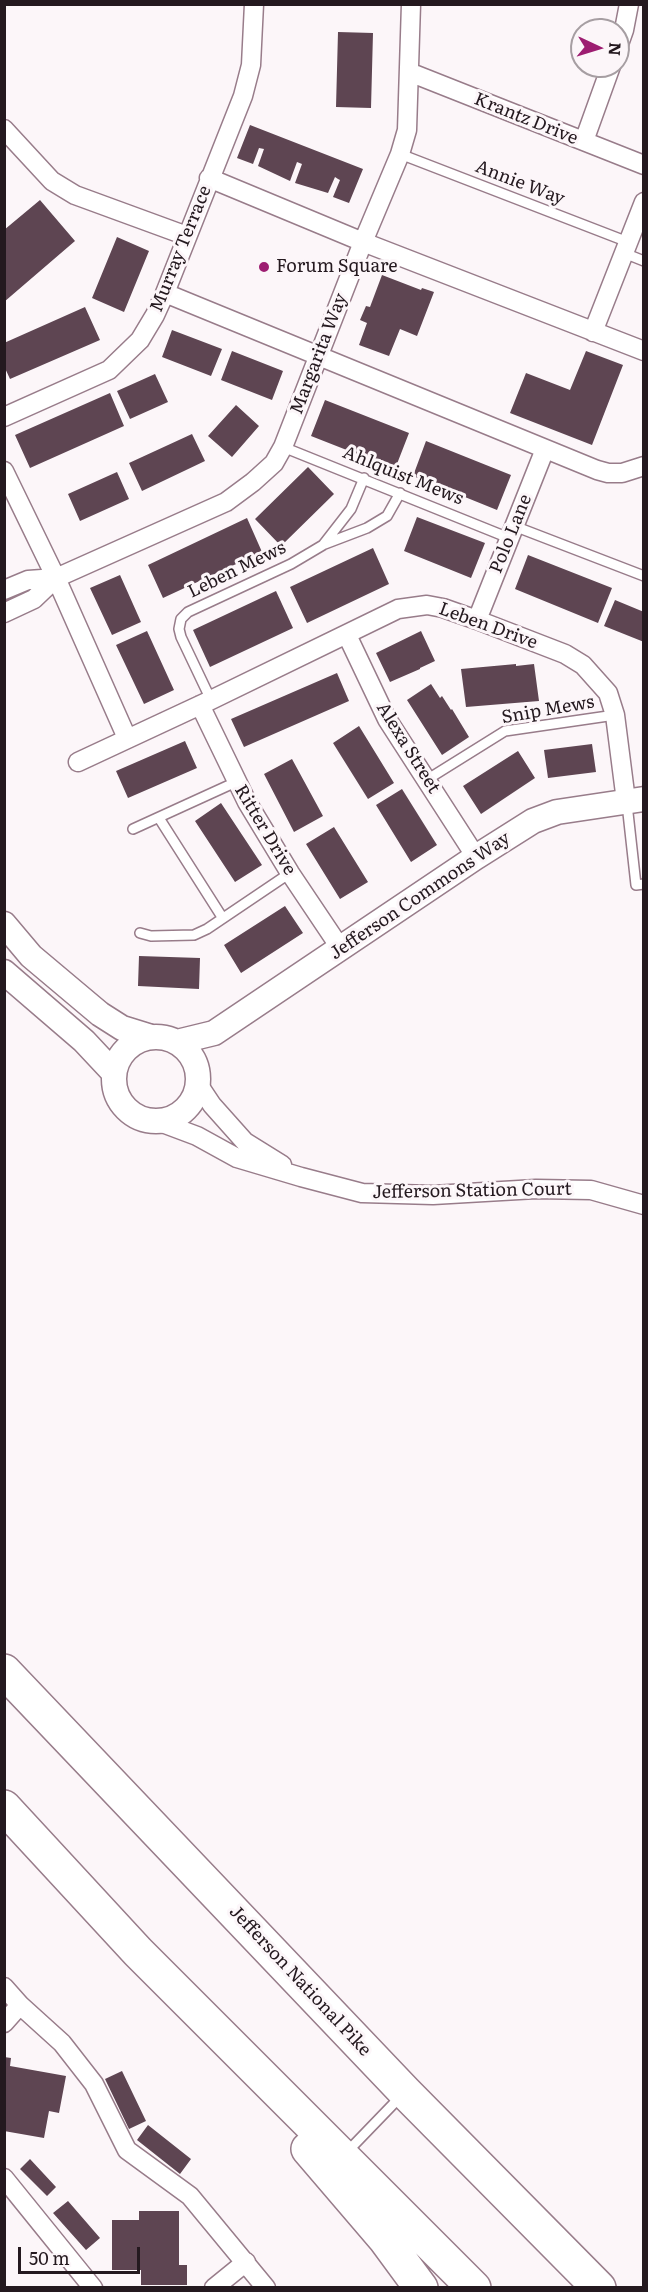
<!DOCTYPE html>
<html>
<head>
<meta charset="utf-8">
<style>
  body { margin:0 }
  #map { position:relative; width:648px; height:2292px; overflow:hidden; background:#fcf6f9; font-family:Literata,serif }
  canvas { display:block }
  .frame { position:absolute; inset:0; border:6px solid #24191f; pointer-events:none }
  .north { position:absolute; left:570px; top:18px; width:60px; height:60px; box-sizing:border-box; background:#fcf6f9; border:2px solid #a69ea2; border-radius:50%; rotate:94deg; font-size:16px; font-weight:700; line-height:24px; text-align:center; color:#24191f }
  .north::after { content:''; display:block; margin:auto; width:21px; height:27px; background:#9d1d71; clip-path:polygon(50% 0,100% 100%,50% 72%,0 100%) }
  .scale { position:absolute; left:18px; top:2247px; width:122px; height:27px; box-sizing:border-box; border:3px solid #24191f; border-top:0; padding-left:8px; font-size:18px; line-height:21px; white-space:nowrap; color:#24191f; -webkit-text-stroke:4px #fcf6f9; paint-order:stroke }
</style>
</head>
<body>
<div id="map">
<canvas width="648" height="2292"></canvas>
<div class="frame"></div>
<div class="north">N</div>
<div class="scale">50 m</div>
</div>
<script>
const ctx = document.querySelector('canvas').getContext('2d');
ctx.lineJoin = 'round';
function paint(path, color) { ctx.fillStyle = color; ctx.fill(path, 'evenodd'); }
const toPath = rows => new Path2D(rows.map(r => 'M' + r).join(''));
function trace(path, color, width, dash) { ctx.strokeStyle = color; ctx.lineWidth = width; ctx.lineCap = dash ? 'butt' : 'round'; ctx.setLineDash(dash || []); ctx.stroke(path); }
function drawText(font, color, halo, rows, align = 'center') {
  ctx.font = font + ' Literata,serif'; ctx.lineWidth = 6; ctx.setLineDash([]); ctx.textBaseline = 'middle'; ctx.strokeStyle = halo; ctx.fillStyle = color; for (const [text, x, y, turn = 0] of rows) {
    ctx.save(); ctx.translate(x, y); ctx.rotate((+turn || 0) * Math.PI / 180); ctx.textAlign = isNaN(turn) ? turn : align; if (halo) ctx.strokeText(text, 0, 0); ctx.fillText(text, 0, 0); ctx.restore();
  }
}
paint(toPath([
  [338,32,373,33,371,108,336,107],
  [250,125,363,169,349,203,333,197,340,180,338,179,335,177,328,193,295,183,302,164,297,162,290,181,258,166,264,149,259,148,253,164,237,158],
  [40,200,75,241,4,302,4,230],
  [117,237,149,251,124,312,92,298],
  [382,275,421,290,422,288,434,292,417,336,400,329,389,356,359,345,367,323,360,320,366,306,370,307],
  [85,307,100,340,10,379,4,366,4,343],
  [172,330,222,349,211,376,162,357],
  [232,351,283,371,272,400,221,380],
  [586,351,623,365,592,445,510,413,526,373,570,390],
  [155,374,168,402,130,419,117,391],
  [110,393,124,426,30,468,15,435],
  [325,400,409,433,395,469,311,436],
  [236,405,259,426,232,457,208,436],
  [192,434,205,461,142,491,129,463],
  [426,441,511,475,497,510,413,476],
  [308,467,334,494,281,546,255,519],
  [117,472,129,499,80,521,68,494],
  [417,517,485,543,471,578,404,551],
  [247,518,262,552,163,598,148,565],
  [373,548,389,584,307,623,290,587],
  [528,555,612,588,598,623,515,589],
  [120,575,141,622,112,635,90,588],
  [276,591,293,628,210,667,193,630],
  [615,600,644,612,644,642,604,626],
  [147,631,174,690,144,704,116,645],
  [421,631,435,661,420,668,420,669,390,682,376,653],
  [516,664,516,666,534,664,539,701,466,707,461,669],
  [337,673,349,701,244,747,231,719],
  [431,684,440,698,442,696,451,710,452,709,469,737,442,755,407,700],
  [359,726,394,783,368,799,333,743],
  [185,741,197,768,128,798,116,771],
  [592,744,596,772,548,778,544,750],
  [518,751,535,778,481,814,463,786],
  [292,759,323,816,294,832,264,774],
  [402,789,437,845,411,862,376,805],
  [221,803,262,865,235,882,195,821],
  [334,827,368,882,340,899,306,844],
  [285,906,303,933,241,973,224,945],
  [139,956,200,958,199,989,138,986],
  [4,2057,11,2058,10,2066,66,2076,59,2113,49,2111,44,2138,4,2131],
  [122,2071,146,2121,129,2129,105,2079],
  [148,2125,191,2159,180,2174,137,2140],
  [30,2159,56,2187,47,2196,20,2169],
  [68,2201,100,2238,86,2250,53,2213],
  [139,2211,179,2211,179,2265,187,2265,187,2285,141,2285,141,2270,112,2270,112,2220,139,2220]
]), '#5e4552');
const service = toPath([
  [400,154,628,242],
  [624,253,644,261],
  [283,447,509,538],
  [514,526,644,576],
  [325,544,367,528,387,516,400,493],
  [211,700,181,637,179,629,181,619,188,612,291,564,323,545,351,509,364,478],
  [428,779,505,731,615,715],
  [627,804,636,885,644,884],
  [159,818,222,917],
  [133,829,236,782],
  [140,933,151,936,194,935,207,929,290,873],
  [347,2152,402,2095]
]);
const minor = toPath([
  [618,47,624,30,629,4],
  [409,72,644,165],
  [4,129,52,181,75,195,187,236],
  [584,141,611,66],
  [209,178,363,242,644,351],
  [165,293,597,470,608,473,622,473,644,466],
  [593,332,644,202],
  [4,417,109,370,140,340,155,315,165,293,243,96,251,65,254,4],
  [4,471,56,578,127,738],
  [4,590,28,580,56,578],
  [4,613,34,599,56,578,226,502,253,482,274,463,283,447,363,242,400,154,407,130,411,4],
  [477,620,545,449],
  [347,635,387,719,476,857],
  [200,705,247,802,290,873,341,949],
  [78,762,211,700,398,609,427,605,443,608,477,620,565,654,583,665,608,693,615,715,626,801],
  [198,1084,212,1105,245,1142,282,1165],
  [157,1121,197,1136,237,1158,301,1177,362,1193,433,1195,536,1189,591,1190,644,1205],
  [4,1987,20,2005,62,2043,94,2084,127,2150,190,2196,266,2288],
  [4,2023,20,2005],
  [4,2178,93,2288],
  [214,2288,246,2262]
]);
const tertiary = toPath([
  [4,924,31,956,100,1014,122,1028,151,1037],
  [4,972,84,1041,114,1073],
  '114 1079a42 42 0 1 1 84 0a42 42 0 1 1-84 0Z',
  [177,1042,214,1033,476,857,533,821,557,812,644,799]
]);
const motorway = toPath([
  [4,1671,405,2092,599,2288],
  [4,1807,138,1952,474,2288],
  [308,2149,385,2239,421,2288]
]);
trace(service, '#987c8a', 12);
trace(minor, '#987c8a', 21);
trace(tertiary, '#987c8a', 27);
trace(motorway, '#987c8a', 36);
trace(service, '#fff', 9);
trace(minor, '#fff', 18);
trace(tertiary, '#fff', 24);
trace(motorway, '#fff', 33);
for (const [x, y, r, color] of [
  [264,267,6,"#9d1d71"]
]) { const dot = new Path2D(); dot.arc(x, y, r, 0, 2 * Math.PI); ctx.fillStyle = color; ctx.fill(dot); trace(dot, '#fcf6f9', 2); }
drawText('18px', '#24191f', '#fcf6f9', [
  ["Krantz Drive",526,119,22],
  ["Annie Way",520,183,21],
  ["Murray Terrace",181,249,-68],
  ["Margarita Way",319,354,-69],
  ["Ahlquist Mews",403,476,22],
  ["Polo Lane",511,534,-68],
  ["Leben Mews",237,570,-26],
  ["Leben Drive",488,626,20],
  ["Snip Mews",548,710,-10],
  ["Alexa Street",408,748,58],
  ["Ritter Drive",265,830,59],
  ["Jefferson Commons Way",420,896,-34],
  ["Jefferson Station Court",472,1191,-1],
  ["Jefferson National Pike",300,1981,47]
]);
drawText('18px', '#24191f', '#fcf6f9', [
  ["Forum Square",276,267]
], 'left');
</script>
</body>
</html>
